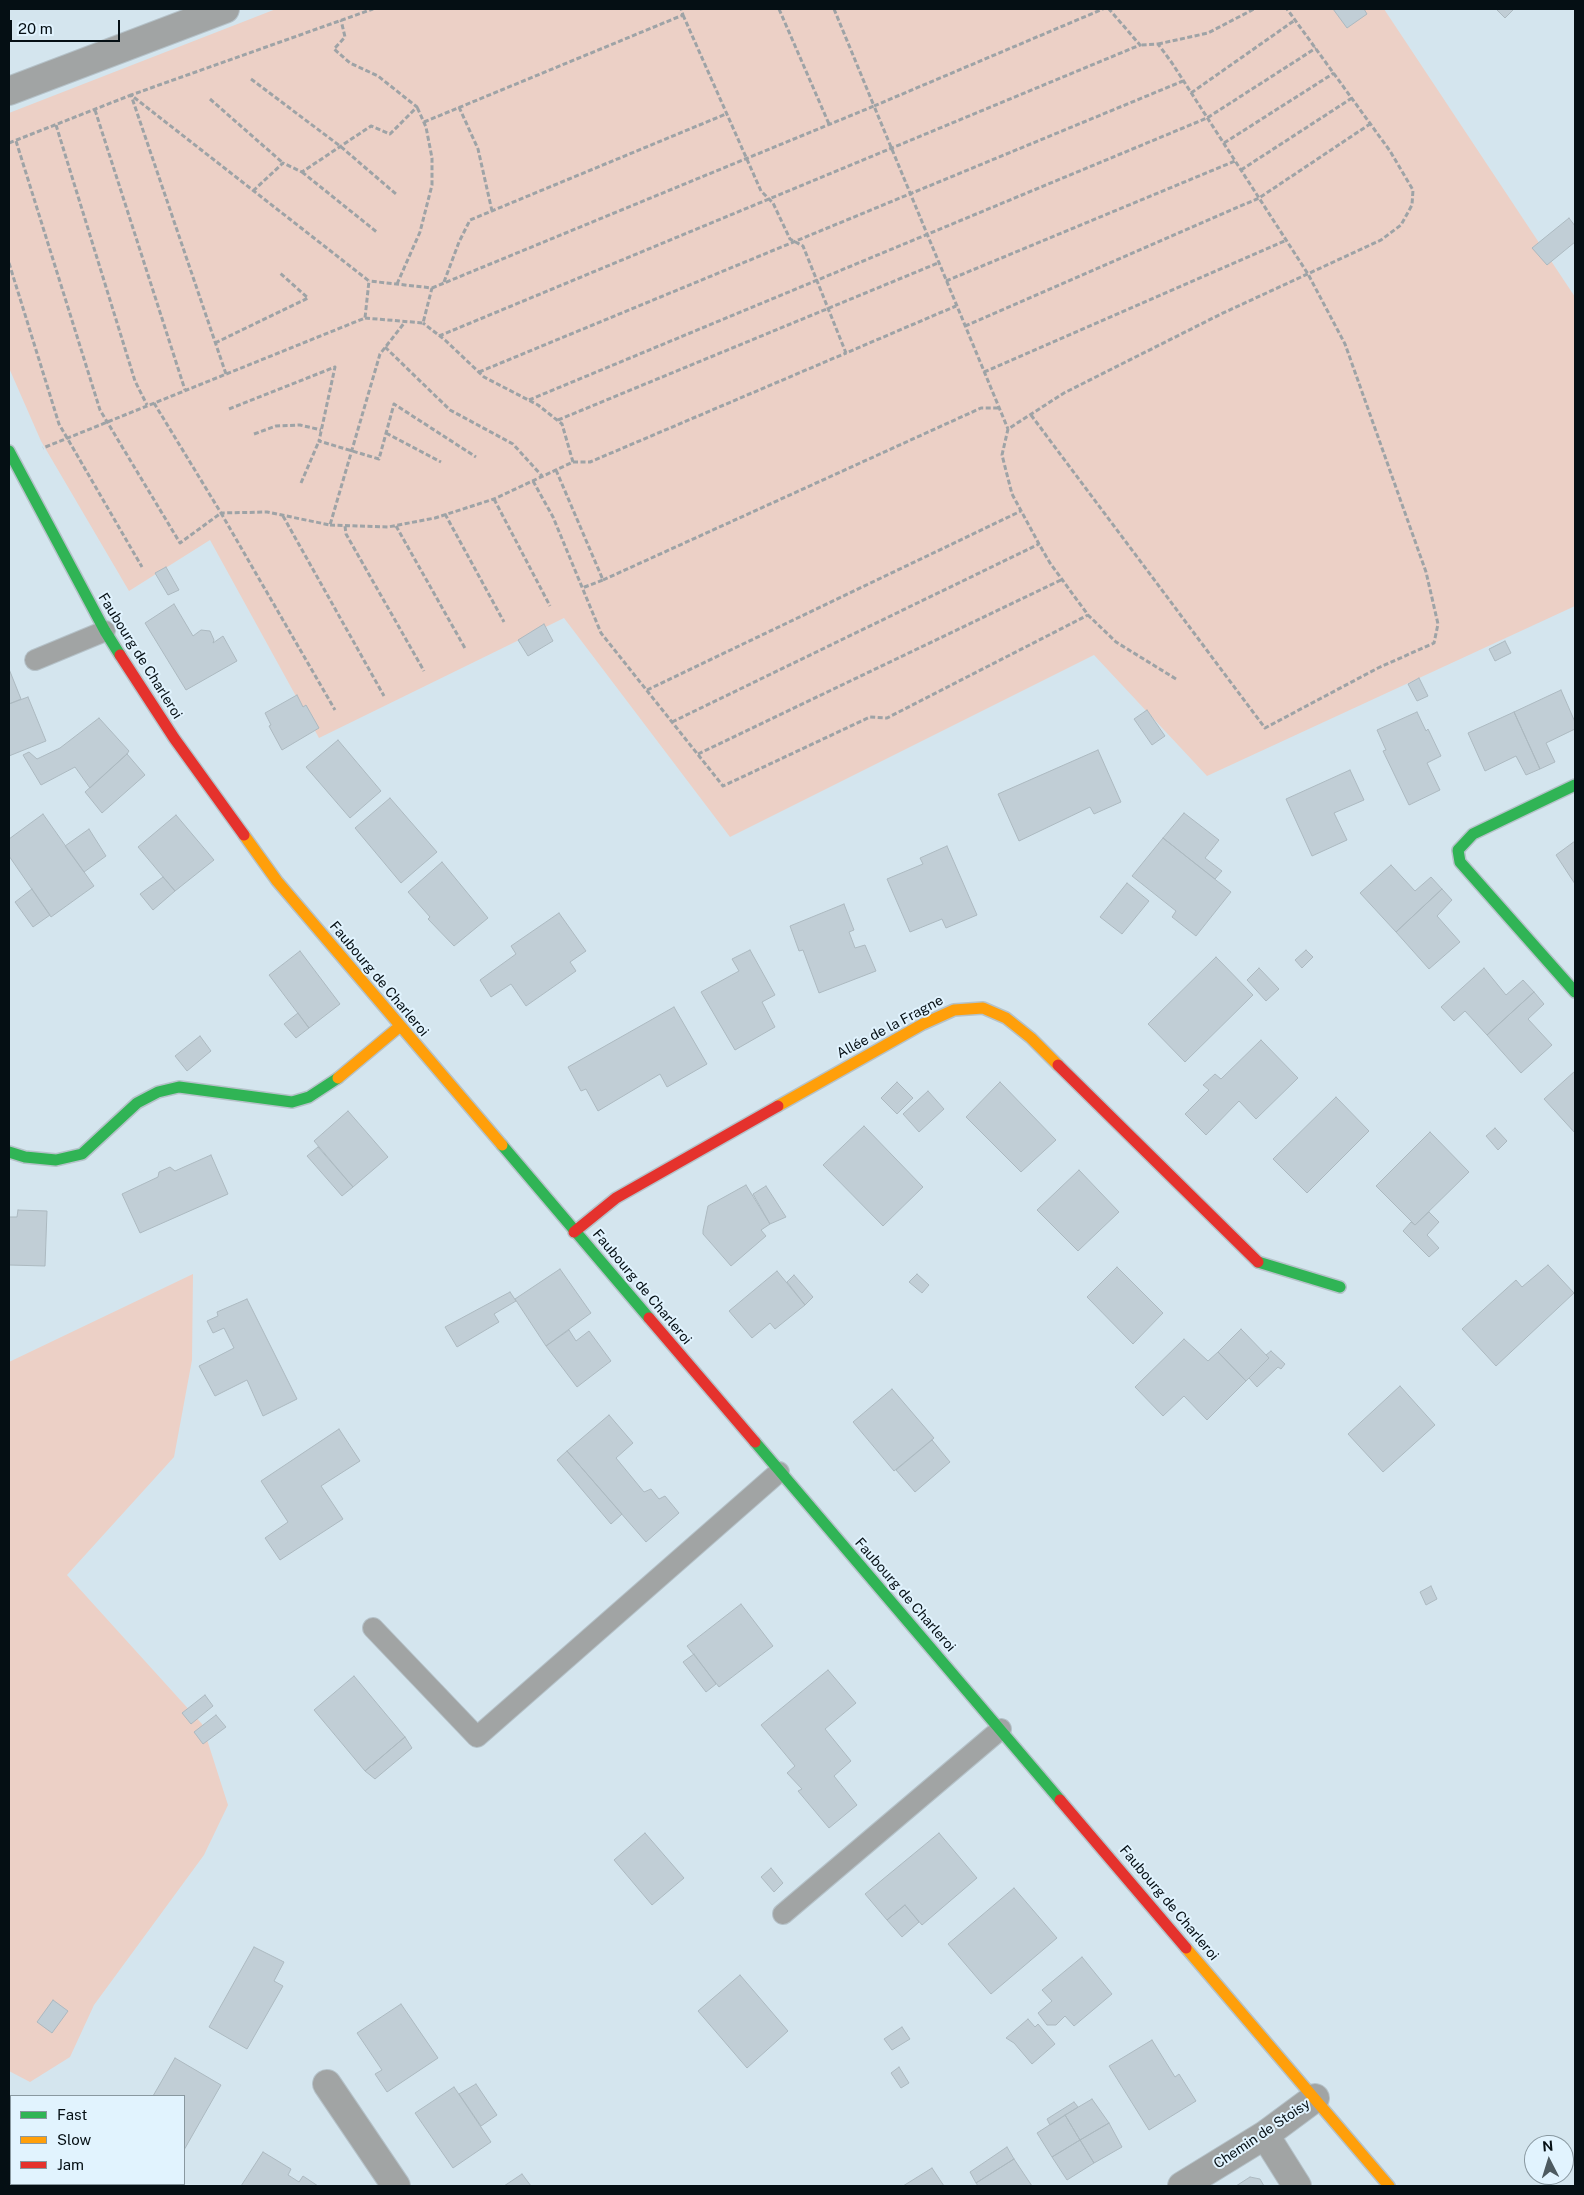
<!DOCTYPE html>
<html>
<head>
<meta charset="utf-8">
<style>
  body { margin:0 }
  #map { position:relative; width:1584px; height:2195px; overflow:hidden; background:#d4e5ee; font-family:"Public Sans",sans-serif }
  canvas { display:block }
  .frame { position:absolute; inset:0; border:10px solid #050f14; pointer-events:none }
  .legend { position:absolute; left:10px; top:2095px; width:175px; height:90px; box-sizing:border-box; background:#e1f3fe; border:1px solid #8998a0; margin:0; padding:6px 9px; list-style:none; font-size:15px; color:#050f14 }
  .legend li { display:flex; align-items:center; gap:10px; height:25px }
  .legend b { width:25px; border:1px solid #8998a0 }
  .north { position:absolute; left:1524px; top:2135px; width:50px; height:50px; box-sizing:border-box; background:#e1f3fe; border:1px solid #8998a0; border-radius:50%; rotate:355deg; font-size:14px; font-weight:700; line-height:20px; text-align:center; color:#050f14 }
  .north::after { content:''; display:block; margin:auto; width:18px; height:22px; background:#4d5a60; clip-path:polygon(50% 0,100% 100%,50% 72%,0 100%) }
  .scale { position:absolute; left:10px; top:20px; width:110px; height:22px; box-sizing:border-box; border:2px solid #050f14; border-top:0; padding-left:6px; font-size:15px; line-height:18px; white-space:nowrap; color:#050f14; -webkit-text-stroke:4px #e1f3fe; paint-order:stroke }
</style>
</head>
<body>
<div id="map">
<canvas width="1584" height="2195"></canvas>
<div class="frame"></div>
<ul class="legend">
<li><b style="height:6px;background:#30b455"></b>Fast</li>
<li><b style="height:6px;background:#ff9f0a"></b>Slow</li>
<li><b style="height:6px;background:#e5322d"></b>Jam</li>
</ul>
<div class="north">N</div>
<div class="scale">20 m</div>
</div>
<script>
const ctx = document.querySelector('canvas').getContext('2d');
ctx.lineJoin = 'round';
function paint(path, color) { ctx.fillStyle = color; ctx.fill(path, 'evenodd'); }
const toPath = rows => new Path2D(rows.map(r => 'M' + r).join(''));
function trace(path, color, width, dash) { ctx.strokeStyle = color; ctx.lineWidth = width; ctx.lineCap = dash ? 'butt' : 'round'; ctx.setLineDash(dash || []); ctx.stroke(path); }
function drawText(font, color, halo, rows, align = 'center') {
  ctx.font = font + ' "Public Sans",sans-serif'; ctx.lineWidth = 4; ctx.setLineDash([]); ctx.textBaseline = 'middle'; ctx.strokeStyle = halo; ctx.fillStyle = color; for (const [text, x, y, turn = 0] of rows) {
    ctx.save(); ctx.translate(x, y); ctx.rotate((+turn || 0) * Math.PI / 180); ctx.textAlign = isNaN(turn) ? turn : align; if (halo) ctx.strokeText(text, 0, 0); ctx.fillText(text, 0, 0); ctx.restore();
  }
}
paint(toPath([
  [276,9,1384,9,1575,297,1575,606,1207,776,1094,655,730,837,564,618,319,738,210,540,129,591,41,441,9,368,9,113],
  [193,1274,192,1360,174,1457,67,1575,202,1724,228,1805,204,1855,94,2005,70,2057,30,2082,9,2071,9,1362]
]), '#ecd0c6');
const building = toPath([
  [1333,9,1364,9,1367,14,1347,28,1333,9],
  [1496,9,1514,9,1505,18,1496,9],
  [1569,218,1575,226,1575,242,1547,265,1532,248,1569,218],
  [166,567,179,590,168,595,155,573,166,567],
  [174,604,193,636,201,630,210,631,214,640,213,643,223,636,237,661,186,690,145,623,174,604],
  [544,624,553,641,528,656,518,640,544,624],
  [1505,641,1511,653,1495,661,1489,649,1505,641],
  [9,669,21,699,9,704,9,669],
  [1419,678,1428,696,1417,701,1408,684,1419,678],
  [1561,690,1575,722,1575,729,1546,743,1555,762,1540,769,1514,712,1561,690],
  [297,695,303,707,306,705,319,728,282,750,269,726,271,725,265,713,297,695],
  [28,697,46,741,9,756,9,704,28,697],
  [1147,710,1165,736,1152,745,1134,719,1147,710],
  [1417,712,1426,731,1428,729,1441,756,1427,763,1440,790,1409,805,1383,751,1386,750,1377,730,1417,712],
  [1514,712,1540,769,1526,775,1516,756,1485,771,1468,733,1514,712],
  [99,718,129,751,127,754,90,788,75,767,41,785,23,755,29,752,37,759,60,748,99,718],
  [338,740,381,791,350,818,306,767,338,740],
  [1098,750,1121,802,1094,814,1090,807,1019,841,998,794,1098,750],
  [127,754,145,775,102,813,85,792,127,754],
  [1350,770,1364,800,1334,813,1347,840,1312,856,1286,799,1350,770],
  [390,798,437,852,401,883,355,828,390,798],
  [1184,813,1219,840,1205,858,1222,871,1215,879,1163,838,1184,813],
  [43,814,94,886,51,917,9,856,9,839,43,814],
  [176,815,214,860,175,891,138,847,176,815],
  [89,829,106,856,84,872,65,846,89,829],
  [1163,838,1231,892,1196,936,1172,917,1176,911,1132,876,1163,838],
  [1575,841,1575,884,1556,855,1575,841],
  [947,846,977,915,946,928,942,919,910,932,887,879,923,864,920,858,947,846],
  [442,862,488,918,454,946,428,919,430,917,408,892,442,862],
  [1391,865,1415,891,1431,877,1442,889,1396,932,1360,893,1391,865],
  [163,877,175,891,153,910,140,894,163,877],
  [1127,883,1149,901,1122,934,1100,917,1127,883],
  [32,889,50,915,33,927,15,902,32,889],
  [1442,889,1452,900,1437,916,1460,942,1429,969,1396,932,1442,889],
  [844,904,854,930,849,932,855,948,865,945,876,971,819,993,803,950,799,951,790,926,844,904],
  [559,913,586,951,570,962,576,971,526,1006,511,984,491,997,480,980,516,954,511,946,559,913],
  [750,950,775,995,762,1002,775,1027,735,1050,701,992,739,971,732,959,750,950],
  [1306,950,1313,957,1302,968,1295,960,1306,950],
  [300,951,340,1004,309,1028,269,975,300,951],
  [1216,957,1253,995,1185,1062,1148,1024,1216,957],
  [1259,968,1279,989,1266,1001,1247,980,1259,968],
  [1484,968,1506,995,1523,980,1534,992,1487,1035,1465,1011,1454,1021,1441,1007,1484,968],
  [1534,992,1544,1004,1528,1019,1552,1045,1521,1073,1487,1035,1534,992],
  [674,1007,707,1064,667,1087,660,1074,598,1111,586,1089,581,1091,568,1067,674,1007],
  [298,1013,309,1028,296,1038,284,1024,298,1013],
  [200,1036,211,1051,187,1071,175,1056,200,1036],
  [1261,1040,1298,1078,1256,1119,1239,1101,1206,1135,1185,1114,1209,1090,1203,1085,1215,1074,1221,1079,1261,1040],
  [1575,1071,1575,1133,1544,1099,1575,1071],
  [897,1082,913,1098,897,1114,881,1098,897,1082],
  [1000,1082,1056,1140,1021,1172,966,1117,1000,1082],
  [928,1091,944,1109,919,1132,903,1114,928,1091],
  [1336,1097,1369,1131,1307,1193,1273,1159,1336,1097],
  [348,1111,388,1157,353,1187,314,1141,348,1111],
  [864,1126,923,1187,883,1226,823,1165,864,1126],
  [1495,1128,1507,1141,1498,1150,1486,1136,1495,1128],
  [1430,1132,1469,1172,1415,1225,1376,1186,1430,1132],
  [318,1147,353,1187,342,1196,307,1156,318,1147],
  [211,1155,228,1194,140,1233,122,1194,158,1177,159,1172,170,1167,175,1171,211,1155],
  [1079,1170,1119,1212,1078,1251,1037,1210,1079,1170],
  [746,1185,770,1224,761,1230,766,1236,731,1266,703,1234,703,1230,708,1206,746,1185],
  [766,1186,786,1217,770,1224,753,1194,766,1186],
  [18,1210,47,1211,45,1266,9,1265,9,1217,17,1217,18,1210],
  [1429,1212,1439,1222,1427,1235,1439,1248,1429,1257,1403,1231,1411,1222,1415,1225,1429,1212],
  [1548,1265,1574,1293,1496,1366,1462,1329,1516,1280,1522,1287,1548,1265],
  [1117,1267,1163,1313,1133,1344,1087,1297,1117,1267],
  [560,1269,591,1313,546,1346,515,1299,560,1269],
  [777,1271,805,1305,775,1329,770,1323,752,1338,729,1311,777,1271],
  [917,1274,929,1285,922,1293,909,1282,917,1274],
  [794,1275,813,1297,805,1305,787,1282,794,1275],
  [510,1292,516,1301,494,1314,499,1322,457,1347,445,1327,510,1292],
  [247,1299,297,1399,263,1416,247,1380,215,1396,199,1366,234,1348,224,1328,213,1333,207,1321,218,1316,217,1312,247,1299],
  [1241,1329,1269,1358,1246,1381,1218,1352,1241,1329],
  [569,1330,576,1341,589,1331,611,1361,577,1387,546,1346,569,1330],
  [1184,1339,1208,1361,1218,1352,1246,1381,1207,1420,1184,1396,1163,1416,1135,1387,1184,1339],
  [1271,1351,1285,1364,1281,1369,1278,1367,1257,1387,1249,1378,1269,1358,1266,1355,1271,1351],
  [1400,1386,1435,1425,1383,1472,1348,1434,1400,1386],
  [892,1389,934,1438,894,1471,853,1422,892,1389],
  [609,1415,633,1443,616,1458,644,1492,651,1489,659,1499,665,1496,679,1513,646,1542,567,1451,609,1415],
  [339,1429,360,1461,321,1486,343,1519,280,1560,265,1538,288,1522,261,1481,339,1429],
  [932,1440,950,1462,915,1492,896,1470,932,1440],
  [567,1451,622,1514,611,1524,557,1460,567,1451],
  [1431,1586,1437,1599,1426,1605,1420,1592,1431,1586],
  [741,1604,773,1646,719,1687,687,1646,741,1604],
  [694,1654,716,1684,706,1692,683,1662,694,1654],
  [828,1670,856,1703,825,1729,851,1761,834,1776,857,1805,829,1828,798,1791,802,1789,787,1773,795,1766,761,1725,828,1670],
  [354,1676,405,1737,365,1771,314,1710,354,1676],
  [205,1695,213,1706,191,1724,182,1713,205,1695],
  [216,1715,226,1727,203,1744,194,1732,216,1715],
  [405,1737,412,1748,375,1779,365,1771,405,1737],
  [645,1833,684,1878,652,1905,614,1860,645,1833],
  [939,1833,977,1878,922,1925,905,1905,887,1920,865,1894,939,1833],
  [771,1868,783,1883,774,1892,761,1877,771,1868],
  [1014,1888,1057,1938,991,1994,948,1944,1014,1888],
  [905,1905,919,1922,902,1937,887,1920,905,1905],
  [254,1947,284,1962,274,1981,283,1986,247,2049,209,2027,254,1947],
  [1082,1957,1112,1994,1074,2026,1065,2016,1056,2025,1047,2025,1038,2013,1052,2001,1042,1990,1082,1957],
  [740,1975,788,2031,747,2068,698,2011,740,1975],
  [53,2000,68,2011,52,2033,37,2022,53,2000],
  [401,2004,438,2058,387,2092,375,2074,382,2070,357,2033,401,2004],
  [1028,2019,1035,2027,1038,2024,1055,2044,1032,2064,1014,2043,1006,2038,1028,2019],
  [902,2027,910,2039,892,2050,884,2039,902,2027],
  [1152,2040,1175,2077,1179,2074,1196,2101,1149,2130,1109,2066,1152,2040],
  [175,2058,221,2085,184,2150,184,2096,153,2096,175,2058],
  [899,2067,909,2083,901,2088,891,2073,899,2067],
  [476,2084,497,2115,481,2126,459,2094,476,2084],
  [454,2087,491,2142,453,2168,415,2113,454,2087],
  [1092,2099,1109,2123,1080,2140,1065,2115,1092,2099],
  [1074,2102,1078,2107,1050,2125,1047,2119,1074,2102],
  [1065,2115,1080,2140,1052,2157,1037,2133,1065,2115],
  [1109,2123,1122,2147,1094,2163,1080,2140,1109,2123],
  [1080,2140,1094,2163,1067,2180,1052,2157,1080,2140],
  [1007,2147,1014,2159,976,2183,970,2172,1007,2147],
  [263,2152,291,2169,288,2175,299,2182,303,2176,318,2186,241,2186,263,2152],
  [1014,2159,1032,2186,978,2186,976,2183,1014,2159],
  [932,2168,944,2186,903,2186,932,2168],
  [522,2174,531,2186,504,2186,522,2174],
  [1250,2177,1260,2179,1264,2186,1236,2186,1250,2177]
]);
paint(building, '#c1ced6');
trace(building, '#acb9c0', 1);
const lane = toPath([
  [35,660,105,631],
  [373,1628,477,1737,779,1472],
  [783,1914,1001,1729]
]);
const street = toPath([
  [9,91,225,9],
  [327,2084,396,2186],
  [1265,2135,1297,2186],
  [1182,2186,1265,2135,1315,2098]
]);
const fast = toPath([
  [9,451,105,631,120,655],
  [1575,785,1473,834,1458,850,1460,862,1575,992],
  [502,1145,649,1318],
  [9,1152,25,1157,56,1160,82,1154,137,1103,158,1092,179,1087,292,1102,309,1097,338,1078],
  [1258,1262,1340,1287],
  [755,1442,1060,1800]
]);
const slow = toPath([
  [244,835,277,881,502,1145],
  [338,1078,399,1027],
  [778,1106,923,1024,954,1010,983,1008,1006,1018,1031,1038,1058,1065],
  [1186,1948,1389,2186]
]);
const jam = toPath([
  [120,655,174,738,244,835],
  [1058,1065,1258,1262],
  [574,1232,616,1198,778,1106],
  [649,1318,755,1442],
  [1060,1800,1186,1948]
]);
trace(lane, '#b5c2c9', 22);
trace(street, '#b5c2c9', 30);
trace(fast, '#b5c2c9', 14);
trace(slow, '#b5c2c9', 14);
trace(jam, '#b5c2c9', 14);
trace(toPath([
  [779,9,829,124],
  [834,9,874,106,1103,9],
  [683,15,761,191,773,203,790,239,803,246,846,353,956,306],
  [1158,44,1208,33,1254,9],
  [251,79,340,146,396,194],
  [1191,93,1295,20],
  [210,99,283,163],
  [459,107,478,149,492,211],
  [95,110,185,390],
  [424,122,683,15,681,9],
  [56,125,135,381,147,405],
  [16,141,100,410,180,543,221,513,335,710],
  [9,143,131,95,369,281,365,318,43,448],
  [1224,143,1334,73],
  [1241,170,1352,98],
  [302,172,378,233],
  [253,191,283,163,302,172,371,126,390,134,417,107,378,76,350,63,334,49,345,37,341,20],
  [9,263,59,424,142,567],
  [946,281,1235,161],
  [444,282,459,242,470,220,726,114],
  [397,284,420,232,432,185,432,158,426,127,417,107],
  [432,288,874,106,1008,429],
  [365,318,423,323,432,288,369,281],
  [965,326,1259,198,1370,124],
  [439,336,1140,45,1109,9],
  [215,343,308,298,280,273],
  [385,347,450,410,513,444,542,476],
  [479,372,1183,81],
  [984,372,1287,240],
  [226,374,131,95,373,9],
  [529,400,1207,118,1316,48],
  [154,403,221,513,267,512,330,525,380,354,405,322],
  [229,409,335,367,319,441,379,459,394,404,476,457],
  [1031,415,1265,728,1378,668,1434,643,1438,624,1426,572,1345,344,1308,274,1172,63,1158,44,1140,45],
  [558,420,938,263],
  [386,433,441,462],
  [254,434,276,426,300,425,321,430],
  [573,462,590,462,846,353],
  [556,470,603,580,582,588],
  [533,481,553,517,601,633,723,786,870,717,887,718,1088,615],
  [301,483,319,441],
  [494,499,550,606],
  [445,514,504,622],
  [283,516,384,696],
  [330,525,388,527,435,518,494,499,573,462,562,424,538,405,484,377,445,340,423,323],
  [345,526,346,534,424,671],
  [396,526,466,650],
  [603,580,981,408,999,408],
  [1176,679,1116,642,1088,615,1050,563,1039,544,1012,494,1002,455,1008,429,1064,393,1221,314,1381,240,1401,225,1412,205,1413,190,1390,151,1287,9],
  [647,690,1021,511],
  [672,722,1039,544],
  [698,754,1061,580]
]), '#9ea3a6', 3, [5, 2.5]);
trace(lane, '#a1a4a4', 20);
trace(street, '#a1a4a4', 28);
trace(fast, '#30b455', 11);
trace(slow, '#ff9f0a', 11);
trace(jam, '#e5322d', 11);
drawText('14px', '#050f14', '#e1f3fe', [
  ["Faubourg de Charleroi",140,656,58],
  ["Faubourg de Charleroi",379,979,50],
  ["Allée de la Fragne",890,1027,-28],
  ["Faubourg de Charleroi",642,1287,50],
  ["Faubourg de Charleroi",905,1595,49],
  ["Faubourg de Charleroi",1169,1903,50],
  ["Chemin de Stoisy",1262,2134,-34]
]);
</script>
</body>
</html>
